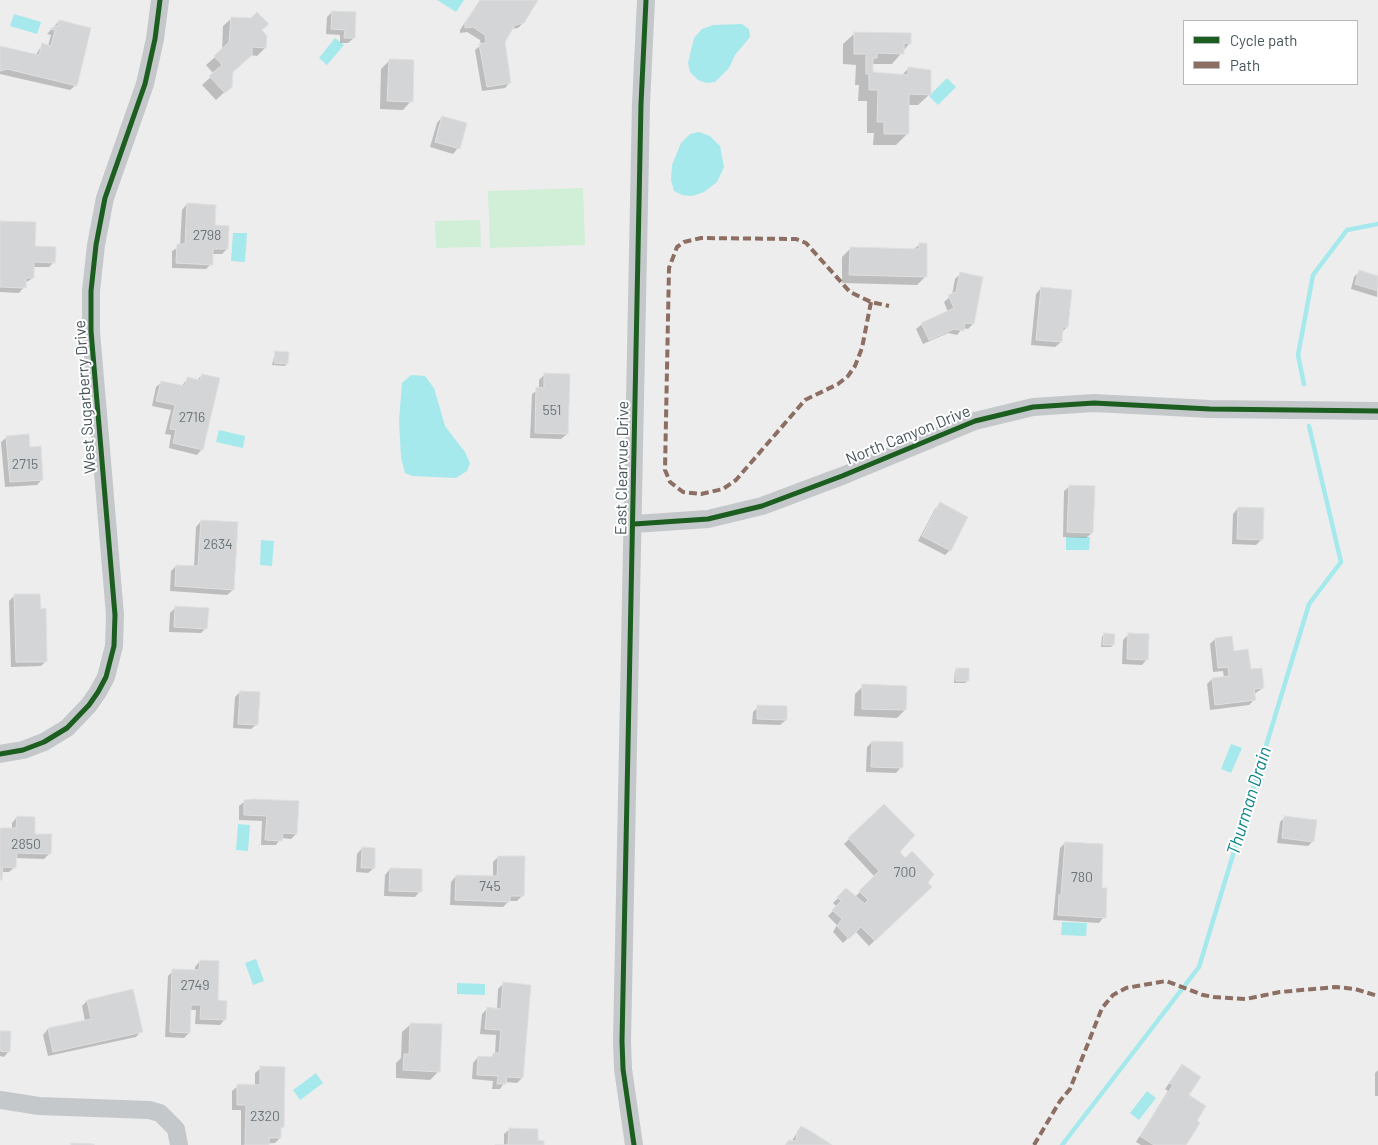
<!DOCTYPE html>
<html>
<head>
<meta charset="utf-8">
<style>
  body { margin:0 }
  #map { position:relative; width:1378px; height:1145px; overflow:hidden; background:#eeeded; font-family:Barlow,sans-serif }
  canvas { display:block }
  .legend { position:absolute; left:1183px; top:20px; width:175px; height:65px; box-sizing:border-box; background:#fff; border:1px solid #b5babd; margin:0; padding:6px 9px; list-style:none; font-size:15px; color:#45535a }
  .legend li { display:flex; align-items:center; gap:10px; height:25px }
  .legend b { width:25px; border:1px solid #b5babd }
</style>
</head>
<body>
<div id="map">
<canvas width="1378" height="1145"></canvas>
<ul class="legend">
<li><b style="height:6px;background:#1b5e20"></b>Cycle path</li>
<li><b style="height:6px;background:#8d6e63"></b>Path</li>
</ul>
</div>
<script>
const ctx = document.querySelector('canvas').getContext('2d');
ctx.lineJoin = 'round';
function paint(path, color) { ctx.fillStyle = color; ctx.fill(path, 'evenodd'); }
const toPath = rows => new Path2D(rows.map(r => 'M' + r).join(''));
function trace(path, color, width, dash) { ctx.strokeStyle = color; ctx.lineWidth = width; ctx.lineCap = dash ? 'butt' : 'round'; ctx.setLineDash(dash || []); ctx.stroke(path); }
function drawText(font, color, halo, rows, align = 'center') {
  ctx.font = font + ' Barlow,sans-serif'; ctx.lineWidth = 4; ctx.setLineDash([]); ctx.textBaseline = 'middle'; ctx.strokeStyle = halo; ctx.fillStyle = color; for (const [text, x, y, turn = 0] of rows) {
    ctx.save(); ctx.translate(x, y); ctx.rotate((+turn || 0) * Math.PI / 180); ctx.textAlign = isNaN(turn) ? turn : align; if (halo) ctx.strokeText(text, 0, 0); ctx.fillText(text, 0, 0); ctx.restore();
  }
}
paint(toPath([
  [583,188,585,245,490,248,488,191],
  [480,220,481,247,436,248,435,221]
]), '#d1eed7');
paint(toPath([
  [437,0,464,0,456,12],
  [14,14,41,22,37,34,10,26],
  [742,24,749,29,750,37,735,55,729,68,715,82,706,83,698,80,690,72,688,63,694,38,702,29,713,25],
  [335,38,344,45,327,65,319,58],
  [947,78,956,87,938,105,929,96],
  [699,132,710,136,720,146,724,167,717,182,704,192,692,196,682,195,674,191,671,180,672,165,681,143,690,134],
  [233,233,247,233,245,262,231,261],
  [411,375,425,376,434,388,445,426,465,452,470,463,467,471,456,478,412,476,405,473,401,458,399,420,402,383],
  [219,430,245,436,243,448,216,442],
  [1066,537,1090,537,1089,550,1066,550],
  [261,540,274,541,272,566,260,565],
  [1231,744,1242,748,1231,773,1221,769],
  [238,824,250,825,248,851,236,850],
  [1062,922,1087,923,1086,936,1061,935],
  [256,959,264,981,253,985,245,963],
  [457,983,485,984,485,995,457,994],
  [316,1073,323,1083,300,1100,293,1090],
  [1147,1091,1156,1098,1139,1120,1130,1113]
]), '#a5e9ec');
paint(toPath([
  [480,0,537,0,523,23,518,28,511,29,503,42,510,82,505,88,482,91,475,50,481,45,480,40,467,32,460,33,460,30],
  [332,12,354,38,348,43,340,43,340,35,326,34,327,17],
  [232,18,261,31,265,48,257,56,250,55,232,72,231,86,216,100,202,85,214,74,206,65,222,51,223,26],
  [59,21,76,85,70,90,0,74,0,47,35,56,42,45,48,46,51,35,47,34],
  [855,33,910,43,892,64,871,64,871,74,900,77,908,69,930,94,918,105,908,105,907,134,896,145,873,145,874,133,867,133,867,101,858,101,859,85,855,85,856,65,843,64,843,44],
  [389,61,411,101,403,110,380,109,381,69],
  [442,117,458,148,453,154,430,147,437,123],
  [187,204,213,227,227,249,222,254,212,254,211,264,206,269,172,268,172,251,180,246,182,210],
  [0,222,54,262,49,267,33,267,33,278,25,283,24,287,19,293,0,292],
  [920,244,925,277,917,285,842,283,842,257,850,249,913,250],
  [1360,271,1378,277,1377,297,1351,289,1354,277],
  [960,274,973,324,968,329,963,328,957,335,948,333,923,344,916,329,922,324,948,312,944,302,952,295,955,279],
  [1041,288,1067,327,1062,332,1061,342,1055,347,1031,345,1036,294],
  [275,352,287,363,285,366,272,365],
  [545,374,567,434,561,439,530,438,532,394,539,389,539,380],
  [202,375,202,449,197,455,169,448,171,435,165,434,171,410,152,406,156,387,162,382,181,387,188,378,197,380],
  [7,437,29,449,42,479,37,485,5,487,1,442],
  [1070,486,1092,533,1086,538,1063,537,1064,491],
  [940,503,950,550,945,555,918,541,935,509],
  [1238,508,1262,539,1256,545,1232,544,1233,514],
  [201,521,233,590,227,595,170,591,171,571,176,566,194,567,196,527],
  [15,595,46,661,41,666,11,667,9,601],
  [175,608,206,628,201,633,169,632,170,613],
  [1104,634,1113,645,1111,647,1101,647,1102,637],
  [1129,634,1147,659,1142,665,1122,664,1123,640],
  [1215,639,1232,652,1263,688,1254,694,1254,700,1249,705,1210,710,1207,684,1212,679,1224,678,1223,671,1213,672,1210,644],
  [957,669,968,681,965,683,954,683,955,671],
  [863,686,905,710,897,718,854,716,855,694],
  [240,692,257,724,251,729,233,728,235,697],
  [758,707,786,720,780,725,752,724,753,712],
  [872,742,901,767,896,773,866,772,867,747],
  [245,801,296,834,291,839,281,838,276,845,261,845,262,821,239,820,239,806],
  [884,806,898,852,930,887,869,946,855,931,843,943,833,932,837,925,828,916,837,907,833,903,846,890,855,897,875,877,844,844],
  [17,817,49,854,44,859,15,858,15,867,9,872,2,872,0,881,0,829,12,829,12,823],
  [1285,817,1313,841,1308,846,1277,843,1280,822],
  [1065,843,1100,889,1104,917,1099,923,1053,920,1060,848],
  [362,848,374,868,368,873,356,872,357,854],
  [498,857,522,896,517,901,509,901,503,907,450,905,451,882,456,876,493,877,493,862],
  [390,869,420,891,415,897,384,896,385,875],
  [200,961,225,1019,220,1025,195,1024,196,1010,190,1010,189,1033,184,1038,165,1037,168,976,173,971,195,971,195,967],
  [504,983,522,1078,517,1083,505,1082,500,1089,492,1089,493,1081,472,1079,473,1063,478,1057,489,1058,495,1054,496,1035,480,1034,482,1014,487,1009,497,1010,498,989],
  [87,1001,141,1031,136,1037,48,1056,43,1035,48,1029,85,1021,82,1006],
  [411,1024,439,1071,430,1080,396,1078,396,1063,401,1058,402,1032],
  [0,1032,9,1051,4,1057,0,1056],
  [1182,1065,1188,1095,1184,1145,1141,1145,1136,1142,1168,1091,1165,1089],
  [261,1068,283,1127,280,1130,280,1138,275,1143,241,1145,241,1110,232,1110,232,1091,238,1086,255,1086,255,1073],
  [1378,1070,1378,1096,1375,1096,1375,1073],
  [801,1127,829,1145,785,1145,791,1142],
  [510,1129,536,1142,543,1145,504,1145,504,1134]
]), '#0003');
trace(toPath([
  [1304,384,1298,355,1313,275,1347,230,1378,224],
  [1062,1145,1199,967,1309,604,1341,562,1309,426]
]), '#a5e9ec', 4.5);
const building = toPath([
  [480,0,538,0,524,23,515,25,505,42,511,83,487,87,479,44,486,43,485,35,473,27,465,28,465,24,480,0],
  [332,11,356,12,355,38,344,38,345,30,331,29,332,11],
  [257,12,269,24,262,30,267,36,266,48,252,47,252,55,233,72,232,87,225,93,209,76,222,65,214,56,229,42,231,17,251,18,257,12],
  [59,20,91,28,77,86,7,69,0,71,0,46,39,55,42,43,51,46,55,30,50,29,58,25,59,20],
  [854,32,911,33,911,44,904,43,904,54,877,53,877,58,873,58,873,72,908,75,908,67,931,70,931,95,909,94,909,134,884,134,884,122,877,122,878,90,869,90,869,74,866,74,866,54,854,54,854,32],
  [389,59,414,60,413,102,387,101,389,59],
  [442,116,467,123,460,149,435,142,442,116],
  [187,203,216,205,215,225,229,226,228,249,213,249,213,265,176,263,177,244,185,244,187,203],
  [0,221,36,222,35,246,56,247,55,263,34,262,34,278,26,278,26,288,0,287,0,221],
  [919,243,927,243,927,277,849,275,850,247,919,249,919,243],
  [1359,270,1378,276,1378,291,1355,284,1359,270],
  [960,272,983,277,974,324,965,323,964,331,954,329,929,340,921,323,954,308,948,295,956,292,960,272],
  [1041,287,1072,290,1068,327,1063,327,1062,342,1036,340,1041,287],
  [275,351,289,352,288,364,274,363,275,351],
  [544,373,570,374,568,434,535,433,536,387,544,388,544,373],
  [202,374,220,378,203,450,173,443,176,430,170,429,175,405,156,401,161,381,185,386,187,377,200,380,202,374],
  [29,434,30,447,41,446,43,480,10,482,6,436,29,434],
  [1069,485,1095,486,1093,533,1067,532,1069,485],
  [940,502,968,517,951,551,922,536,940,502],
  [1238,507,1264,508,1263,540,1237,539,1238,507],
  [201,520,238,522,234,590,175,586,176,565,198,566,201,520],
  [14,594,40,594,41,609,46,608,47,662,16,662,14,594],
  [175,606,209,608,207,629,174,627,175,606],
  [1104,633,1115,634,1114,645,1103,645,1104,633],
  [1128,633,1149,634,1148,660,1127,659,1128,633],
  [1232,636,1234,651,1248,649,1251,669,1262,668,1264,688,1254,689,1256,700,1215,705,1212,678,1229,676,1228,667,1218,668,1215,638,1232,636],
  [956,668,969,668,969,681,956,681,956,668],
  [862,684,907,686,906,710,862,709,862,684],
  [240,691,260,692,258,725,238,724,240,691],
  [757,705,787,706,787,720,757,719,757,705],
  [872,741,903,742,903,768,871,767,872,741],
  [253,799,299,801,297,834,283,833,282,841,265,840,267,816,244,815,244,800,253,799],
  [884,804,915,835,900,852,905,858,912,851,934,874,928,883,932,887,875,941,861,927,849,939,837,926,842,919,832,910,841,901,837,897,846,888,865,904,868,900,859,891,879,871,848,838,884,804],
  [17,816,35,817,35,834,52,834,51,854,17,853,16,868,3,867,2,880,0,880,0,828,16,828,17,816],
  [1284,816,1317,820,1314,842,1282,838,1284,816],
  [1065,842,1103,844,1102,888,1107,888,1106,918,1058,915,1059,895,1061,895,1065,842],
  [362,847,375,848,375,868,361,868,362,847],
  [498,856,525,856,524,896,510,896,510,902,455,900,456,875,497,876,498,856],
  [390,868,422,869,422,892,389,891,390,868],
  [200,960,219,961,218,1000,227,1001,226,1020,200,1019,201,1005,191,1005,190,1033,170,1032,172,969,199,970,200,960],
  [503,982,531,985,523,1078,507,1077,506,1084,497,1084,498,1076,477,1075,478,1056,492,1057,493,1053,499,1053,501,1030,485,1029,487,1007,501,1009,503,982],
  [133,989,143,1032,53,1052,48,1028,91,1019,87,1000,133,989],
  [410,1023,442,1024,440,1072,403,1070,404,1054,409,1054,410,1023],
  [0,1031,11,1031,10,1052,0,1051,0,1031],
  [1182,1064,1201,1077,1189,1095,1206,1106,1197,1121,1200,1123,1186,1145,1154,1145,1140,1136,1173,1085,1169,1083,1182,1064],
  [260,1066,285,1067,284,1127,281,1127,281,1138,269,1138,269,1145,245,1145,246,1105,237,1105,237,1084,260,1085,260,1066],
  [801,1126,812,1132,832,1145,785,1145,789,1140,796,1141,797,1132,801,1126],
  [509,1128,538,1129,538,1140,544,1141,544,1145,495,1145,508,1145,509,1128],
  [71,1143,94,1144,94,1145,71,1145,71,1143]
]);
paint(building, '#d4d5d6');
trace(building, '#dfdfe0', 1);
trace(toPath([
  [634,524,708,519,762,506,842,476,975,421,1033,407,1094,403,1210,409,1378,411],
  [0,754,23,750,44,742,67,728,89,705,98,692,106,677,114,646,115,615,91,331,91,291,96,245,105,198,145,84,155,39,160,0],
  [0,1100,39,1106,149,1110,160,1113,176,1129,179,1145],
  [634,1145,623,1069,622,1041,641,104,646,0]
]), '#c4c8ca', 18);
trace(toPath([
  [871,302,862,348,855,366,848,376,838,384,805,400,736,480,723,489,701,494,683,492,670,482,665,470,669,268,677,247,684,242,701,238,796,239,806,243,850,292,871,302,889,306],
  [1034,1145,1060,1101,1070,1089,1102,1008,1113,995,1126,988,1166,981,1203,995,1214,997,1246,999,1280,992,1336,987,1355,989,1378,996]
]), '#8d6e63', 4, [8, 4]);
trace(toPath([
  [634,524,708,519,762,506,842,476,975,421,1033,407,1094,403,1210,409,1378,411],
  [0,754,23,750,44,742,67,728,89,705,98,692,106,677,114,646,115,615,91,331,91,291,96,245,105,198,145,84,155,39,160,0],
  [634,1145,623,1069,622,1041,641,104,646,0]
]), '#1b5e20', 5);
drawText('14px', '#6a757a', null, [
  ["2798",207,235],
  ["551",552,410],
  ["2716",192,417],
  ["2715",25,464],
  ["2634",218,544],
  ["2850",26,844],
  ["700",905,872],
  ["780",1082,877],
  ["745",490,886],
  ["2749",195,985],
  ["2320",265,1116]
]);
drawText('16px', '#45535a', '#fff', [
  ["West Sugarberry Drive",85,397,-94],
  ["North Canyon Drive",908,435,-22],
  ["East Clearvue Drive",622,468,-89]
]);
drawText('italic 18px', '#0c8388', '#fff', [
  ["Thurman Drain",1249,801,-73]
]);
</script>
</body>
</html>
